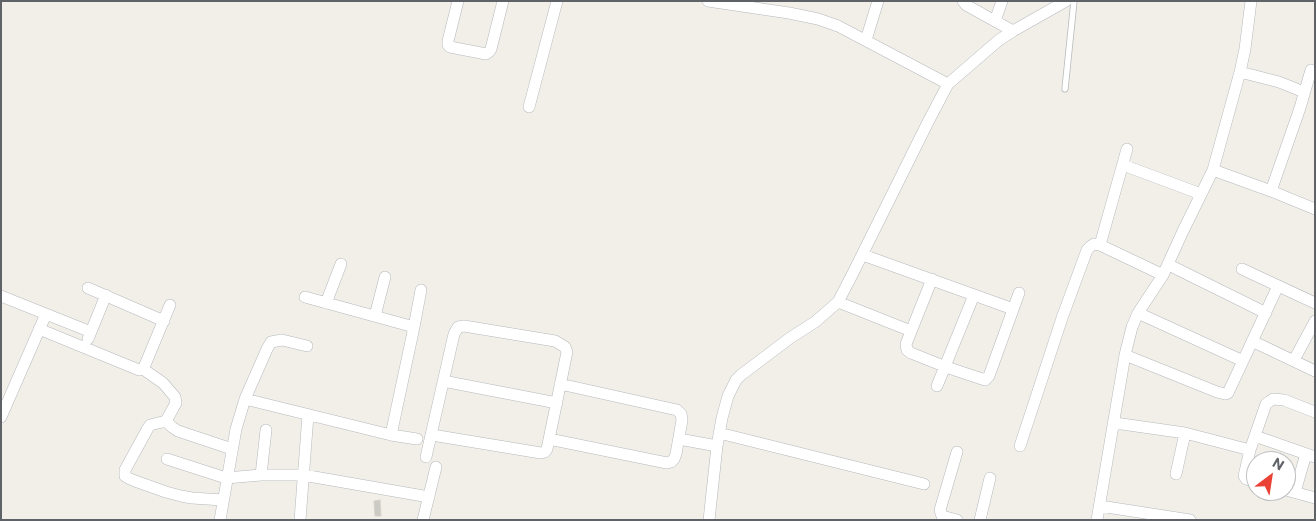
<!DOCTYPE html>
<html>
<head>
<meta charset="utf-8">
<style>
  body { margin:0 }
  #map { position:relative; width:1316px; height:521px; overflow:hidden; background:#f1efe8; font-family:Commissioner,sans-serif }
  canvas { display:block }
  .frame { position:absolute; inset:0; border:2px solid #5f6368; pointer-events:none }
  .north { position:absolute; left:1246px; top:451px; width:50px; height:50px; box-sizing:border-box; background:#fff; border:1px solid #bfc1c3; border-radius:50%; rotate:31deg; font-size:14px; font-weight:700; line-height:20px; text-align:center; color:#5f6368 }
  .north::after { content:''; display:block; margin:auto; width:18px; height:22px; background:#ea4335; clip-path:polygon(50% 0,100% 100%,50% 72%,0 100%) }
</style>
</head>
<body>
<div id="map">
<canvas width="1316" height="521"></canvas>
<div class="frame"></div>
<div class="north">N</div>
</div>
<script>
const ctx = document.querySelector('canvas').getContext('2d');
ctx.lineJoin = 'round';
function paint(path, color) { ctx.fillStyle = color; ctx.fill(path, 'evenodd'); }
const toPath = rows => new Path2D(rows.map(r => 'M' + r).join(''));
function trace(path, color, width, dash) { ctx.strokeStyle = color; ctx.lineWidth = width; ctx.lineCap = dash ? 'butt' : 'round'; ctx.setLineDash(dash || []); ctx.stroke(path); }
const building = toPath([
  [380,500,381,516,375,516,374,501,380,500]
]);
paint(building, '#cccac5');
trace(building, '#d6d1c6', 1);
const service = toPath([
  [1065,89,1074,1]
]);
const minor = toPath([
  [458,1,448,41,448,45,450,47,486,54,489,52,491,49,503,1],
  [708,1,789,13,818,19,838,26,948,84],
  [963,1,966,5,1013,31],
  [995,21,1002,1],
  [866,40,878,1],
  [1240,72,1279,82,1304,92],
  [529,107,557,1],
  [1123,165,1201,194],
  [1213,170,1271,191,1315,209],
  [1271,191,1300,108,1311,70],
  [1100,245,1127,149],
  [863,255,1013,309],
  [1169,265,1266,313],
  [1242,269,1315,303],
  [932,279,906,344,907,350,911,353,946,367,985,380,989,376,1019,293],
  [88,288,164,321],
  [1,296,91,332],
  [305,297,414,327],
  [838,302,911,331],
  [326,303,341,264],
  [1138,313,1243,361],
  [375,316,385,277],
  [39,329,139,370,143,369,145,365,170,305],
  [88,339,106,295],
  [1252,341,1315,371],
  [1125,355,1217,392,1225,394,1228,393,1278,286],
  [1294,360,1315,321],
  [143,369,163,383,175,397,176,403,166,421,150,425,148,428,125,470,125,476,128,478,135,481,166,492,181,496,192,498,223,500],
  [443,381,557,403],
  [937,386,974,295],
  [245,399,391,435,417,439],
  [1,417,46,314],
  [166,421,172,427,178,431,232,449],
  [1115,423,1185,433,1250,450,1244,476,1246,479,1256,482],
  [719,433,924,484],
  [391,435,414,327,421,290],
  [1255,436,1315,457],
  [549,439,667,463,671,462,674,459,676,454,682,420,681,414,677,410,560,384],
  [679,439,717,446],
  [1020,446,1062,318,1087,250,1091,246,1094,244,1100,245,1163,275],
  [1250,450,1266,404,1270,401,1273,399,1284,400,1315,412],
  [426,457,454,334,458,327,464,326,555,341,565,347,567,352,547,449,545,452,541,453,432,435],
  [167,459,226,478,261,475,303,475,429,497],
  [1176,474,1185,433],
  [261,475,266,430],
  [1286,490,1315,498],
  [1295,492,1306,454],
  [1100,506,1190,520],
  [220,520,236,429,245,399,267,349,271,342,282,340,307,346],
  [300,520,308,415],
  [423,520,436,467],
  [709,520,717,446,722,418,728,396,736,380,741,375,790,338,815,322,838,302,853,273,927,124,948,84,999,40,1013,31,1066,1],
  [957,520,942,516,940,510,957,452],
  [980,520,990,478],
  [1097,520,1125,355,1132,327,1138,313,1163,275,1183,231,1213,170,1240,72,1245,49,1251,1]
]);
trace(service, '#b5b8bc', 7);
trace(minor, '#b5b8bc', 12);
trace(service, '#fff', 5.5);
trace(minor, '#fff', 11);
</script>
</body>
</html>
